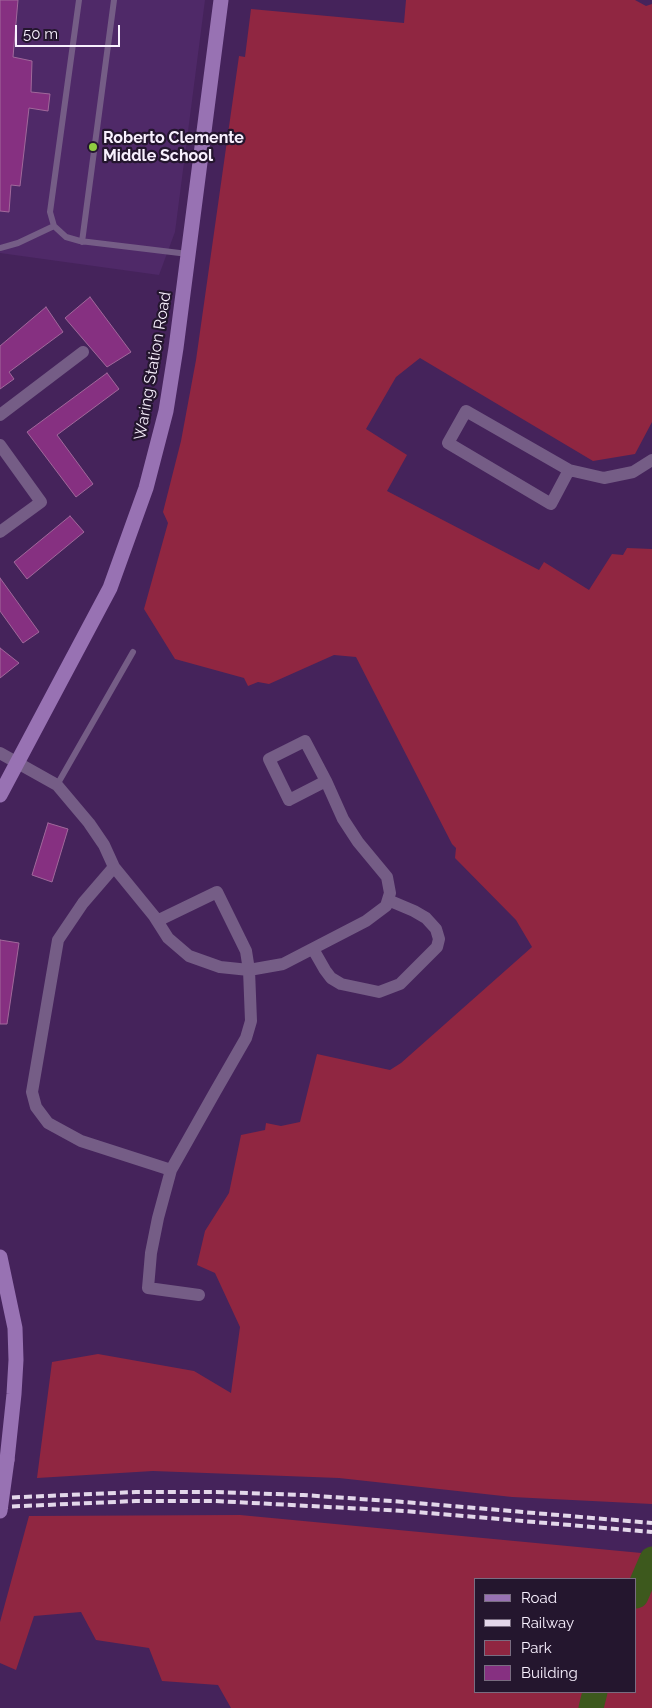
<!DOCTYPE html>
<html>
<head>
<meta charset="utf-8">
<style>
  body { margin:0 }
  #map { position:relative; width:652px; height:1708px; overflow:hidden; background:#45235b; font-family:Raleway,sans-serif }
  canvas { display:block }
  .legend { position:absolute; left:474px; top:1578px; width:162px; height:115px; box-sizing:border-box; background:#24162e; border:1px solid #796d81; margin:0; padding:6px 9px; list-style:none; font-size:15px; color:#f8f0fe }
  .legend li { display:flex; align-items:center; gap:10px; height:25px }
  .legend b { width:25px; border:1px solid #796d81 }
  .scale { position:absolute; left:15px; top:25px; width:105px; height:22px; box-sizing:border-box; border:2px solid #f8f0fe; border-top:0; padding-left:6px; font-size:15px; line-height:18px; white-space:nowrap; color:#f8f0fe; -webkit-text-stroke:4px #24162e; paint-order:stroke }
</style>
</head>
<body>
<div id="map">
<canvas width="652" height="1708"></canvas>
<ul class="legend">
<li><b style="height:6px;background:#9872b3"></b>Road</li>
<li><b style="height:6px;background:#e3d7ea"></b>Railway</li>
<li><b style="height:14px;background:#902641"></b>Park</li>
<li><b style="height:14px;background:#863081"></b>Building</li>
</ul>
<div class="scale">50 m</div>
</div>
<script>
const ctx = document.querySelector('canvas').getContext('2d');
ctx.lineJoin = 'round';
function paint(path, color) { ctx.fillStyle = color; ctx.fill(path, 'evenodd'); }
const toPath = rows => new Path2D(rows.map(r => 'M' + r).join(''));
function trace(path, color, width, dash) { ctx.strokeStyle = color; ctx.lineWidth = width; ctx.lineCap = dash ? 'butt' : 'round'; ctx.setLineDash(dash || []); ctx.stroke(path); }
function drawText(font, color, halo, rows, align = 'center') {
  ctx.font = font + ' Raleway,sans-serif'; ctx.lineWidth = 4.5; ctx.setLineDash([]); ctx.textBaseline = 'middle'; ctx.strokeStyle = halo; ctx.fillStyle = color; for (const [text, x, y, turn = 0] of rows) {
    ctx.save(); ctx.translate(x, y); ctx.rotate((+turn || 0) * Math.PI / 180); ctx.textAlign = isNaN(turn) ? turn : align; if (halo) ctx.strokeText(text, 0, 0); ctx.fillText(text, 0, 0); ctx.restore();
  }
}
paint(toPath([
  [0,0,205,0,175,232,159,275,0,253]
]), '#4f2968');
paint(toPath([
  [406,0,635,0,646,6,652,4,652,422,635,454,593,461,420,358,396,377,366,429,407,455,387,491,539,570,544,562,589,590,612,554,623,555,627,548,652,549,652,1504,512,1497,339,1478,153,1471,37,1478,52,1362,98,1354,194,1371,231,1393,240,1327,215,1273,197,1265,205,1231,229,1193,241,1135,265,1130,266,1123,281,1126,300,1122,317,1054,390,1070,401,1063,532,947,516,920,455,858,456,848,452,844,356,657,334,655,269,684,258,682,248,686,244,678,175,659,144,609,168,523,163,512,181,441,196,360,239,56,245,57,251,9,404,23],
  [240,1515,652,1554,652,1708,231,1708,218,1685,162,1681,149,1648,96,1640,81,1612,34,1616,16,1670,0,1663,0,1622,29,1516],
  [476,1579,636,1579,636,1692,476,1692]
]), '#902641');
trace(toPath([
  [636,1596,652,1559],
  [591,1708,595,1692]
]), '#3d591d', 25);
const building = toPath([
  [0,0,18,0,13,57,32,61,31,92,50,94,48,111,29,108,20,186,11,185,9,212,0,211,0,0],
  [90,297,131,352,107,367,65,318,90,297],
  [46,307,63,332,9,372,14,379,0,389,0,346,46,307],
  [107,373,119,389,57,435,93,484,76,497,27,432,107,373],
  [70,516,84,532,27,579,14,562,70,516],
  [0,578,39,632,23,643,0,611,0,578],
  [0,648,19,663,0,678,0,648],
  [48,823,68,829,52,882,32,875,48,823],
  [0,940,19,943,7,1024,0,1024,0,940]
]);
paint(building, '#863081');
trace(building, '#a1689b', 1);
trace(toPath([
  [79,0,50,212,54,226,66,237,80,241,188,254],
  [82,242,114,0],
  [0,248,18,243,54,226],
  [57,785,133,652]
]), '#755d86', 6);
trace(toPath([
  [0,415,83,352],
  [0,445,41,502,0,532],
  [569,470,551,504,448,443,466,411,569,470,604,478,633,472,652,460],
  [0,753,57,785,89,823,104,845,114,867,154,916,168,938,189,956,220,967,249,970,283,964,366,921,386,906,390,893,387,877,358,842,343,819,326,781,305,741,269,759,289,800,326,781],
  [114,867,83,903,58,940,32,1092,36,1107,48,1123,81,1141,171,1170],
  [157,921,217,892,246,951,249,970,251,1021,246,1038,215,1092,171,1170,158,1218,151,1253,148,1288,199,1295],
  [313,949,325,970,331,978,341,984,379,992,400,984,437,947,439,939,436,929,426,918,414,911,388,900]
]), '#755d86', 12);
trace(toPath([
  [0,795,110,588,146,488,166,411,176,348,221,0],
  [0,1257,15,1328,16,1360,14,1394,7,1460]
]), '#9872b3', 15);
trace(toPath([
  [0,1498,136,1492,216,1492,303,1495,405,1502,652,1523],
  [0,1507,136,1501,215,1501,405,1511,652,1532]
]), '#e3d7ea', 4, [8, 4]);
trace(toPath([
  [0,1511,7,1460]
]), '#9872b3', 15);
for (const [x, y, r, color] of [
  [93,147,5,"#8fcd41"]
]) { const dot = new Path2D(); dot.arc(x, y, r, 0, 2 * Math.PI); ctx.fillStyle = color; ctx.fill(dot); trace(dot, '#24162e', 2); }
drawText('bold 16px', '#f8f0fe', '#24162e', [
  ["Roberto Clemente",103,138],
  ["Middle School",103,156]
], 'left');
drawText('16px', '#f8f0fe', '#24162e', [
  ["Waring Station Road",153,366,-80]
]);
</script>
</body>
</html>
